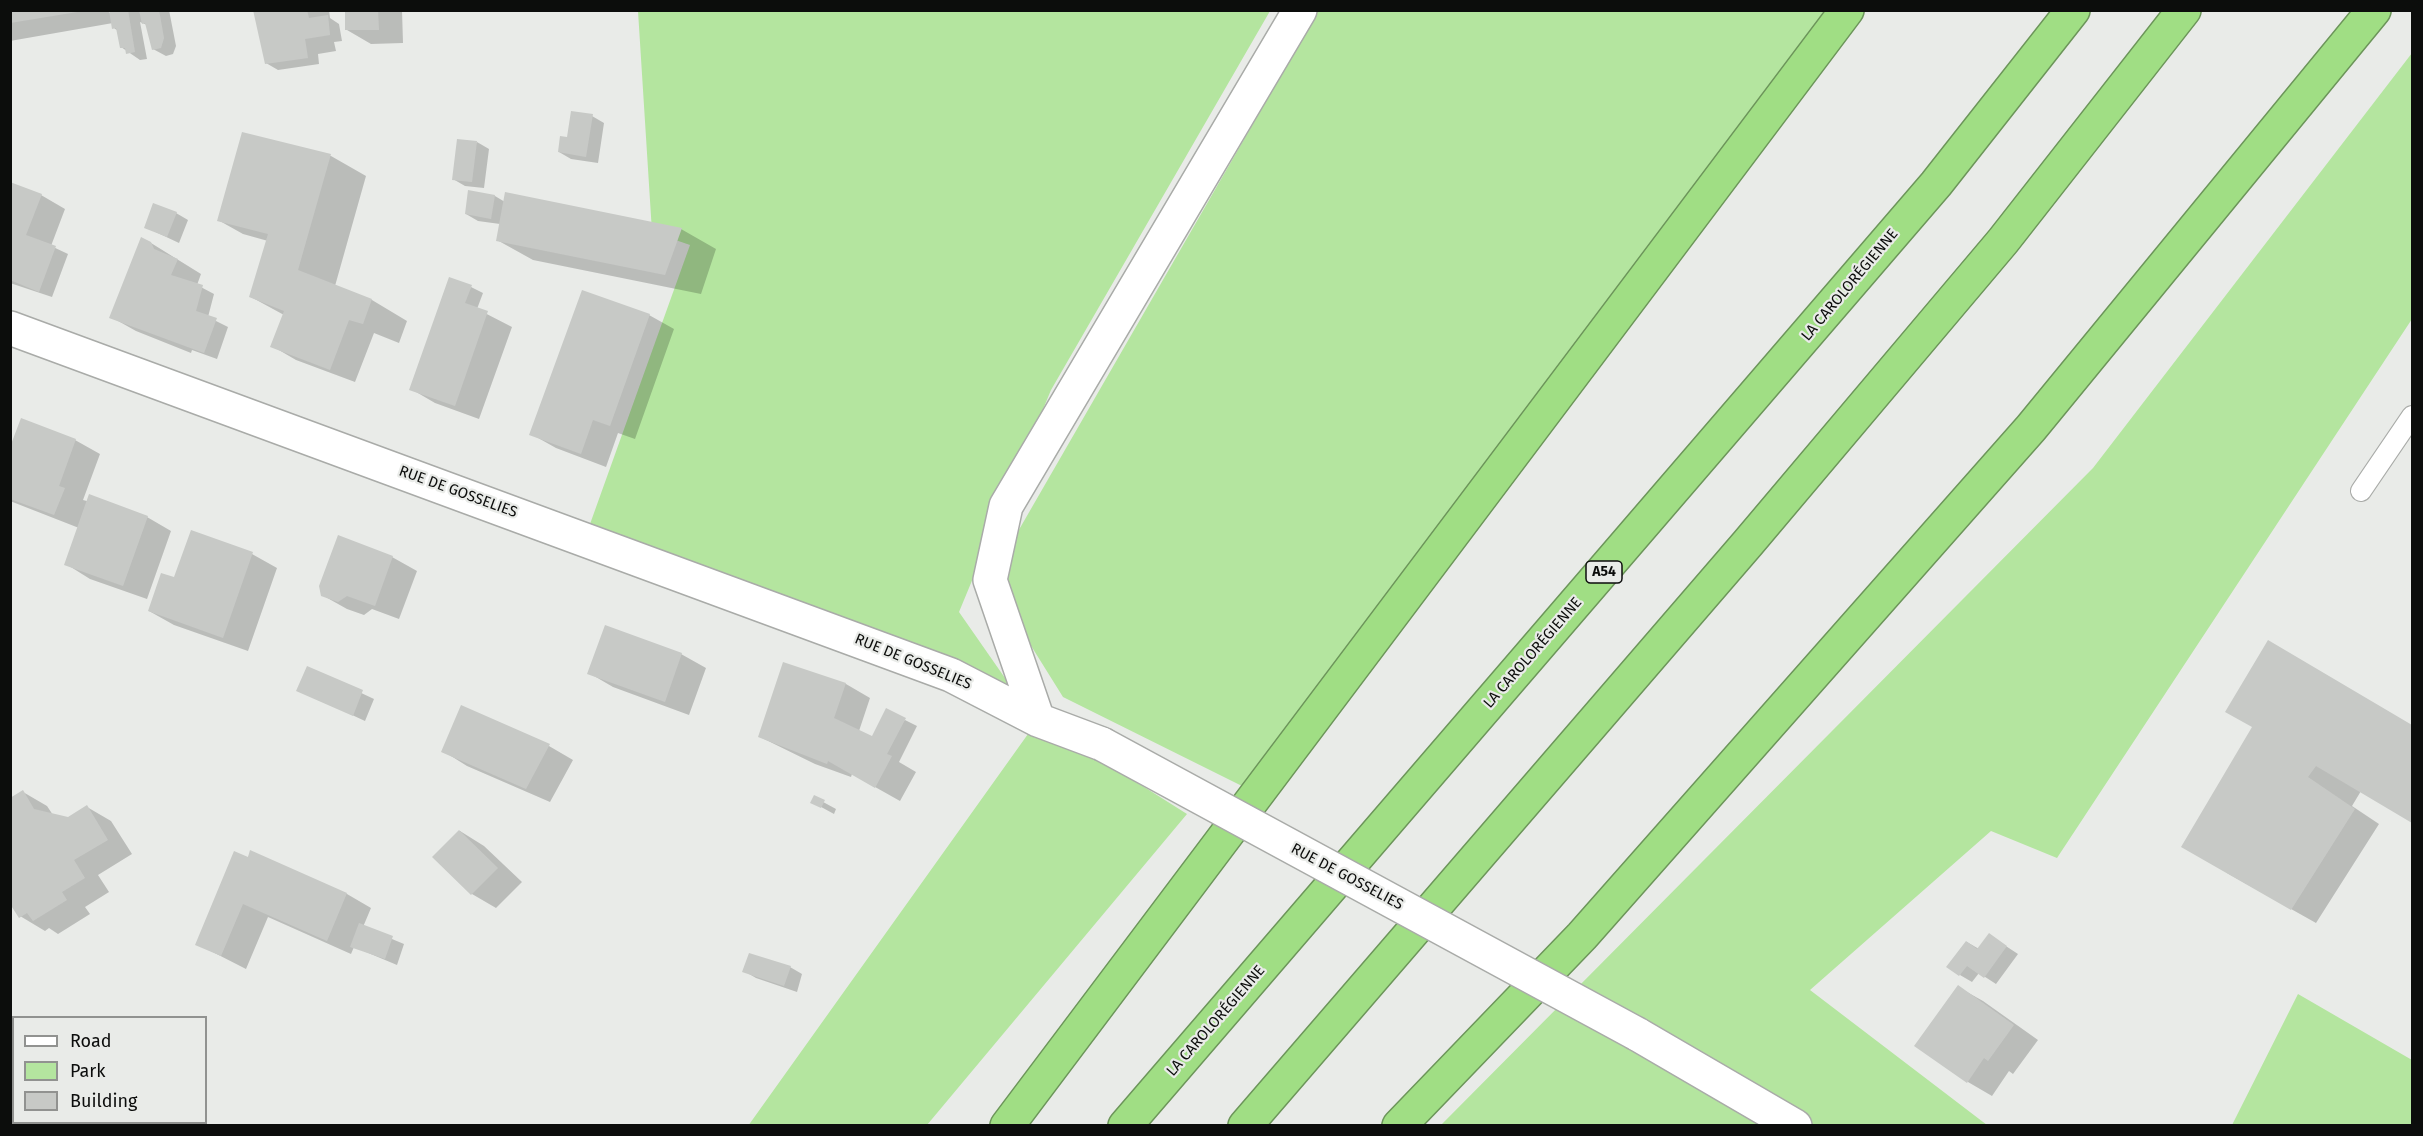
<!DOCTYPE html>
<html>
<head>
<meta charset="utf-8">
<style>
  body { margin:0 }
  #map { position:relative; width:2423px; height:1136px; overflow:hidden; background:#e9ebe8; font-family:"Fira Sans",sans-serif }
  canvas { display:block }
  .frame { position:absolute; inset:0; border:12px solid #0c0d0c; pointer-events:none }
  .legend { position:absolute; left:12px; top:1016px; width:195px; height:108px; box-sizing:border-box; background:#e9ebe8; border:2px solid #919290; margin:0; padding:8px 10px; list-style:none; font-size:18px; color:#0c0d0c }
  .legend li { display:flex; align-items:center; gap:12px; height:30px }
  .legend b { width:30px; border:2px solid #919290 }
</style>
</head>
<body>
<div id="map">
<canvas width="2423" height="1136"></canvas>
<div class="frame"></div>
<ul class="legend">
<li><b style="height:8px;background:#fff"></b>Road</li>
<li><b style="height:16px;background:#b4e59f"></b>Park</li>
<li><b style="height:16px;background:#c7c9c6"></b>Building</li>
</ul>
</div>
<script>
const ctx = document.querySelector('canvas').getContext('2d');
ctx.lineJoin = 'round';
function paint(path, color) { ctx.fillStyle = color; ctx.fill(path, 'evenodd'); }
const toPath = rows => new Path2D(rows.map(r => 'M' + r).join(''));
function trace(path, color, width, dash) { ctx.strokeStyle = color; ctx.lineWidth = width; ctx.lineCap = dash ? 'butt' : 'round'; ctx.setLineDash(dash || []); ctx.stroke(path); }
function drawText(font, color, halo, rows, align = 'center') {
  ctx.font = font + ' "Fira Sans",sans-serif'; ctx.lineWidth = 4.5; ctx.setLineDash([]); ctx.textBaseline = 'middle'; ctx.strokeStyle = halo; ctx.fillStyle = color; for (const [text, x, y, turn = 0] of rows) {
    ctx.save(); ctx.translate(x, y); ctx.rotate((+turn || 0) * Math.PI / 180); ctx.textAlign = isNaN(turn) ? turn : align; if (halo) ctx.strokeText(text, 0, 0); ctx.fillText(text, 0, 0); ctx.restore();
  }
}
paint(toPath([
  [638,11,1270,11,1051,390,959,612,1021,701,585,538,690,245,652,232],
  [1318,11,1838,11,1242,786,1063,697,990,580],
  [2412,53,2412,319,2057,858,1991,831,1810,990,1987,1125,1440,1126,2093,468],
  [1038,720,1187,814,927,1125,748,1126],
  [2298,994,2412,1060,2412,1125,2232,1125]
]), '#b4e59f');
paint(toPath([
  [10,10,106,10,110,13,110,10,169,10,176,46,173,54,166,56,153,49,147,25,140,22,147,59,140,60,121,47,118,31,114,28,113,23,10,41],
  [255,10,329,10,330,18,339,24,342,41,334,42,336,51,318,54,319,64,278,70,266,63],
  [346,10,402,10,403,43,371,44,347,30],
  [592,116,604,123,598,163,571,159,559,152,568,138],
  [477,142,489,149,484,188,465,186,453,179],
  [295,147,331,156,366,176,335,286,372,300,407,321,399,343,374,333,355,382,296,360,272,346,284,315,251,297,268,241,243,234,218,220],
  [10,184,41,195,65,209,51,246,68,254,52,297,10,283],
  [469,192,495,196,505,202,681,229,716,249,701,294,533,260,497,240,500,224,478,221,466,214],
  [176,213,188,220,179,243,145,227],
  [151,243,201,274,197,285,214,294,208,317,228,327,217,359,192,350,191,353,136,331,111,317],
  [471,287,483,293,477,309,512,327,479,419,435,403,411,389],
  [649,315,674,329,635,439,618,433,606,467,556,448,531,434],
  [75,440,100,454,83,500,147,517,171,531,147,599,90,579,66,564,79,528,10,501,10,451],
  [252,554,277,568,248,651,174,625,149,611,175,579],
  [392,557,417,571,399,619,372,609,364,615,347,609,322,595],
  [681,654,706,668,689,715,613,687,589,673],
  [784,664,846,684,870,698,859,731,872,738,905,720,917,726,899,762,916,772,900,801,852,774,851,777,815,764,760,737],
  [308,668,374,699,365,721,298,690],
  [2314,668,2412,726,2412,822,2361,791,2352,806,2379,824,2316,923,2227,873],
  [549,746,573,760,550,802,467,766,443,751],
  [23,792,47,806,53,815,69,818,87,807,111,821,132,854,98,875,109,892,85,907,90,914,58,934,49,928,45,931,20,916],
  [814,797,836,809,834,814,812,802],
  [460,831,484,846,522,882,496,908,472,894,434,857],
  [251,852,347,894,371,908,363,927,404,944,397,965,354,947,351,954,268,917,246,969,197,944],
  [1989,935,2018,954,1996,984,1979,973,1972,982,1960,975,1967,942,1979,949],
  [790,967,802,974,797,992,756,978,744,971],
  [1958,987,1983,1001,2038,1040,2013,1074,2009,1071,1992,1096,1968,1082]
]), '#0003');
paint(toPath([
  [10,10,77,10,77,12,10,23],
  [109,10,128,10,135,52,126,54,125,48,120,48,116,28,112,29],
  [139,10,159,10,164,38,161,48,152,50,145,23,142,24],
  [253,10,307,10,309,18,328,15,330,35,305,39,308,58,265,64],
  [345,10,378,10,379,30,345,30],
  [571,111,593,114,586,157,558,152,560,136,567,137],
  [242,132,331,154,298,270,372,299,363,324,349,320,330,370,270,347,284,311,249,297,268,234,217,221],
  [457,139,477,141,472,182,452,180],
  [10,182,42,194,26,235,56,246,39,292,10,280],
  [468,190,495,195,491,219,465,214],
  [505,192,682,228,665,275,496,241],
  [153,203,177,212,167,237,144,228],
  [141,237,151,242,154,249,178,259,171,275,203,285,196,311,217,318,204,353,109,318],
  [449,277,472,285,465,303,488,311,455,406,409,390],
  [582,290,650,314,610,426,593,420,581,454,529,435],
  [21,418,76,439,59,486,65,488,54,515,10,499,10,447],
  [89,494,148,516,123,586,64,565],
  [191,530,253,552,223,638,148,611,161,573,174,577],
  [338,535,393,556,375,606,347,596,338,602,321,596,319,586],
  [605,625,682,653,665,702,587,674],
  [2268,640,2412,725,2412,823,2316,766,2308,777,2355,809,2291,910,2181,847,2252,727,2225,712],
  [783,662,846,683,834,718,872,736,886,708,906,718,887,754,892,756,875,788,828,761,827,764,758,737],
  [307,666,363,690,353,716,296,691],
  [461,705,550,744,526,789,441,752],
  [23,790,34,809,68,817,87,805,108,840,74,860,85,878,62,892,67,900,33,921,27,913,19,918,10,904,10,798],
  [814,795,825,800,821,808,810,803],
  [459,830,498,868,471,895,432,857],
  [250,850,347,893,327,941,243,904,221,956,195,945,234,851,248,857],
  [359,923,393,936,385,959,350,947],
  [1989,933,2007,946,1984,978,1967,966,1959,976,1946,967,1966,941,1977,949],
  [749,953,791,966,784,986,742,972],
  [1958,985,2014,1025,1988,1061,1984,1058,1967,1083,1914,1046]
]), '#c7c9c6');
const lane = toPath([
  [2361,491,2412,416]
]);
const street = toPath([
  [10,328,951,675,1038,720,1102,744],
  [1038,720,990,580,1006,506,1300,10],
  [1637,1034,1795,1126]
]);
const highway = toPath([
  [1007,1126,1847,10],
  [1125,1126,1936,184,2073,10],
  [1245,1126,1748,543,2003,241,2184,10],
  [1399,1126,1582,936,2031,428,2374,10]
]);
trace(lane, '#a9aba8', 22);
trace(street, '#a9aba8', 36);
trace(highway, '#6c955a', 36);
trace(lane, '#fff', 20);
trace(street, '#fff', 33);
trace(highway, '#a0de84', 33);
const streetBridge = toPath([
  [1102,744,1637,1034]
]);
trace(streetBridge, '#a9aba8', 36, []);
trace(streetBridge, '#fff', 33);
for (const [x, y, w] of [
  [1604,572,36]
]) { const box = new Path2D(); box.roundRect(x - w / 2, y - 11, w, 22, 4.5); ctx.fillStyle = '#e9ebe8'; ctx.fill(box); trace(box, '#0c0d0c', 1.5); }
drawText('bold 14px', '#0c0d0c', null, [
  ["A54",1604,572]
]);
drawText('15px', '#0c0d0c', '#e9ebe8', [
  ["LA CAROLORÉGIENNE",1850,285,-50],
  ["RUE DE GOSSELIES",458,492,20],
  ["LA CAROLORÉGIENNE",1533,653,-49],
  ["RUE DE GOSSELIES",913,662,22],
  ["RUE DE GOSSELIES",1347,877,28],
  ["LA CAROLORÉGIENNE",1216,1021,-49]
]);
</script>
</body>
</html>
